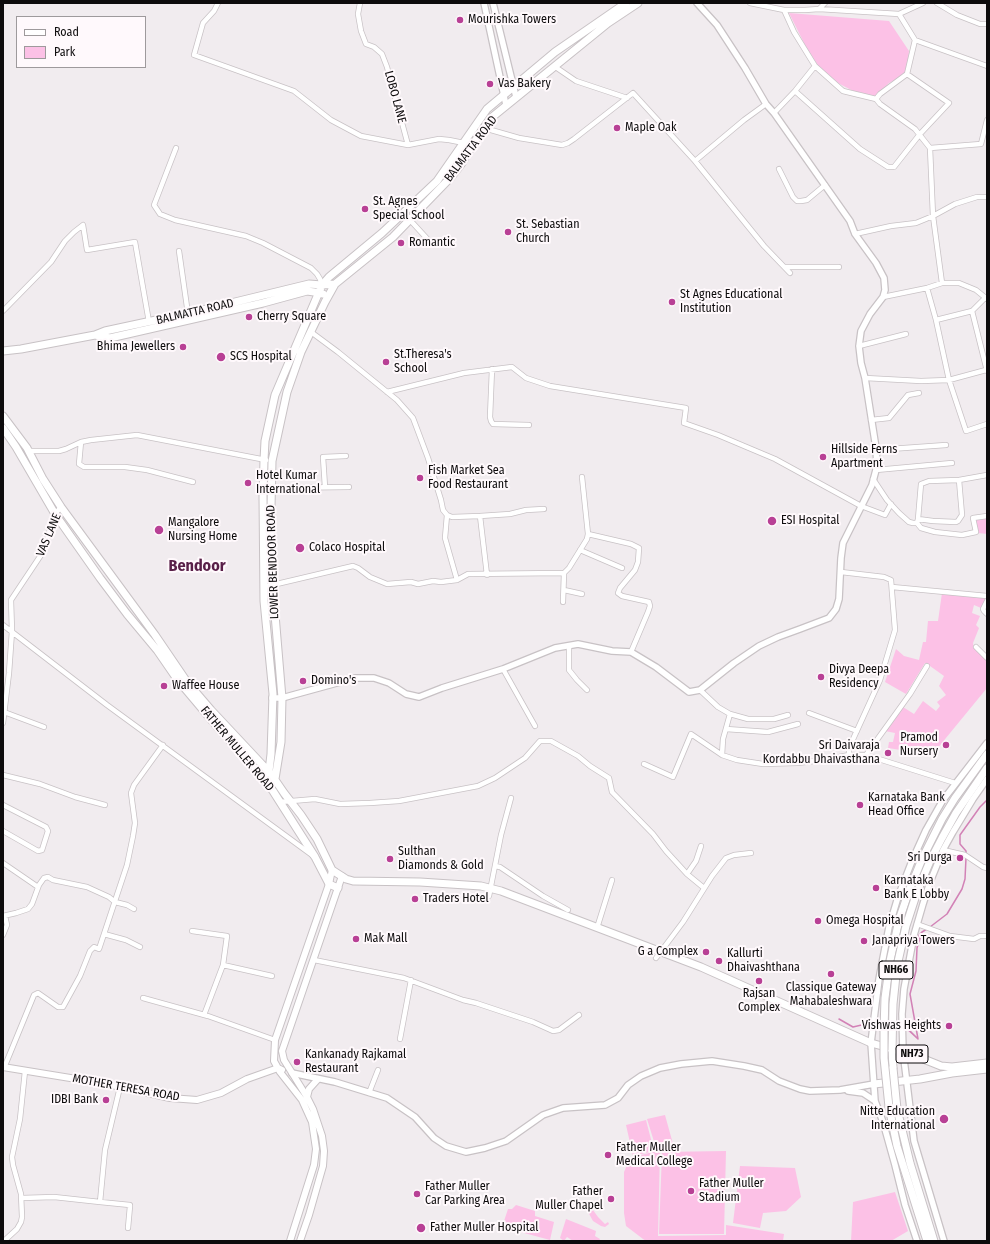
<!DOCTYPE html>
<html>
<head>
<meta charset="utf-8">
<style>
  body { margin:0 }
  #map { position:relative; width:990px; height:1244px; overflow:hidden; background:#f1ecef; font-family:"Fira Sans Condensed",sans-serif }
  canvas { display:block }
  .frame { position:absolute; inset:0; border:4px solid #0d0b0c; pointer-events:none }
  .legend { position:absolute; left:16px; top:16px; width:130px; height:52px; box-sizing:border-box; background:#fff9fc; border:1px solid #9e9a9c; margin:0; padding:5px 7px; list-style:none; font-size:12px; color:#0d0b0c }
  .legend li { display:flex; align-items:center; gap:8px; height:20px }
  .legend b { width:20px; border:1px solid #9e9a9c }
</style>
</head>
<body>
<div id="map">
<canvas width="990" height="1244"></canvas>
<div class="frame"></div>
<ul class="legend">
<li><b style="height:5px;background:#fff"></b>Road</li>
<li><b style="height:11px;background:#fcc1e6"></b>Park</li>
</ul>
</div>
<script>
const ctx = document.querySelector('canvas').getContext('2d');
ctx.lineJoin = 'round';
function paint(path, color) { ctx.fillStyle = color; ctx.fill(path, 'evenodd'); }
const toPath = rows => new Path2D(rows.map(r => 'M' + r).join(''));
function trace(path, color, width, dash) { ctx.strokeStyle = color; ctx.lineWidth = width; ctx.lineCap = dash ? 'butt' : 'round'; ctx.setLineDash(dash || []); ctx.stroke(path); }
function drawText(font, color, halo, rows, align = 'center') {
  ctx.font = font + ' "Fira Sans Condensed",sans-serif'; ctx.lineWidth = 4; ctx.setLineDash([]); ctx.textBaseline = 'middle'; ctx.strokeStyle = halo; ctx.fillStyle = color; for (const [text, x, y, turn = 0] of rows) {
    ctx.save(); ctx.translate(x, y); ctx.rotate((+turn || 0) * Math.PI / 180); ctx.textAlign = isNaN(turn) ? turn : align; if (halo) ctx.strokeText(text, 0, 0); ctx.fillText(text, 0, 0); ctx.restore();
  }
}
paint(toPath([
  [789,13,889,21,909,51,907,74,889,83,876,97,855,92,838,83,819,67,805,45],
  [987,517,987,534,978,533,974,519],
  [942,593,987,598,981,608,974,605,972,613,980,616,976,625,979,628,973,643,974,648,987,661,987,673,986,674,987,676,987,688,932,755,888,748,889,742,893,742,895,733,885,731,903,707,914,714,923,701,936,711,940,706,937,702,946,695,939,686,944,676,930,666,925,663,906,694,885,682,896,649,904,656,919,660,923,642,926,642,928,621,938,621],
  [665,1115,673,1144,656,1148,647,1119],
  [646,1120,654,1151,633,1156,626,1125],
  [660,1150,658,1236,726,1235,726,1225,784,1234,783,1241,646,1241,643,1239,626,1226,624,1213,624,1172,630,1158],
  [726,1151,724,1234,659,1234,662,1152],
  [740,1166,795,1168,801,1197,786,1211,763,1213,760,1228,733,1223],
  [895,1192,908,1231,891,1241,851,1241,853,1202],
  [591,1202,593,1210,598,1217,605,1224,608,1222,609,1224,605,1227,601,1226,593,1221,588,1212,587,1208,586,1203],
  [516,1205,535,1211,535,1216,554,1222,550,1240,502,1227,508,1209,512,1209],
  [566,1219,596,1231,595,1236,600,1239,599,1241,573,1241,567,1237,564,1241,560,1238]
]), '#fcc1e6');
trace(toPath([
  [966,854,966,851,960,844,960,835,980,807,987,800],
  [930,927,947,914,962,889,965,879,966,858],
  [839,1019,853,1027,870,1023],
  [904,1026,918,1039,910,994,916,971,917,948,919,935,922,932],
  [905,1026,918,1039,910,994,916,971,917,948,922,932,927,929]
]), '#d282b6', 1.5);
const minor = toPath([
  [218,3,214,11,203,23,194,55,294,91,331,120,361,136,408,145],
  [360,3,358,14,361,31,366,44,374,47,382,54,387,67,408,145,439,139,449,140,464,143],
  [750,3,784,10,805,10,819,9,899,14,923,3],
  [937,3,957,15,980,24,987,24],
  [819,9,825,3],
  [784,10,794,32,815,66,843,91,876,99,880,104,915,129,930,148,933,216,942,283],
  [899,14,915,40,987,66],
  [554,66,576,81,627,98],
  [795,91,860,149,888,167,894,167,920,134,949,103,907,74],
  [876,99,880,94,907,74,915,40],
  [774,113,795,91,815,66],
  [484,128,519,138,562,145,568,143,574,139,633,93,695,161,764,246,790,273],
  [176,148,154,205,160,214,175,220,246,236,263,243,311,268,317,274,320,279,322,285],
  [930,148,981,144,987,120],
  [695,161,744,120,766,104],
  [779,169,793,197,797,201,801,201,807,200,825,185],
  [410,220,432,244],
  [855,234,891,226,916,223,933,216,955,204,977,197,987,197],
  [179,251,188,314],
  [785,267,839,267],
  [927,288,936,320,949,380,966,431,987,424],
  [883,297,927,288,942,283,959,283,976,290,987,299],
  [985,298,972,311,987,371],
  [3,311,51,262,65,241,74,232,83,225,87,250,135,242,149,322],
  [936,320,972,311],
  [311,332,338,352,397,400,413,418,428,458,441,500,443,510,447,515,452,517,480,516,510,514,526,510,544,509],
  [859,346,906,334],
  [492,369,490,417,491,421,493,424,529,425],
  [865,378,921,381,949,380,986,370],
  [387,392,464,373,512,367,526,378,550,386,686,408,684,423,718,435,775,459,861,506,885,515,891,504],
  [871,420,889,418,908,395,919,393],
  [81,442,79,464,84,467,125,467,147,470,193,482],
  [876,450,946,445],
  [28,451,59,451,66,449,81,442,91,440,137,435,266,460],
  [876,470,952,463],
  [873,479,887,500,899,513,909,522,913,523,917,523,918,519,921,484,929,481,959,480,987,475],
  [325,487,323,457,346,456],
  [271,488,349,487],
  [447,515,445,538,457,580],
  [480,516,487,575],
  [918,519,933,521,956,522,958,521,962,515,959,480],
  [917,523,921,528,935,532,962,535,976,532,973,518,987,516],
  [588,534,631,544,639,548,638,562,635,570,620,588,618,593,622,596,649,602,650,606,648,612,631,652],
  [580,550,622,568],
  [841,572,884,577,891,580,895,630,880,680,849,748,849,755],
  [264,587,353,566,358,568,370,577,387,584,411,582,418,584,433,581,441,582,457,580,468,574,564,573,569,568,587,539,588,534,582,477],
  [892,587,987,596],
  [564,590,582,594],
  [987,601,983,609,984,611,987,614],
  [563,602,564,573],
  [3,625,107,705,312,855],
  [569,646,569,670,577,680,587,690],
  [976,647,987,658],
  [503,669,535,726],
  [700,690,718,707,730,714,748,719,774,719,788,715],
  [4,712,44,727],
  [809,713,857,731],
  [730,714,723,739,722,755,737,760,763,764,797,763,824,760,849,755,866,755,955,783],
  [3,723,9,673,12,631,11,600,43,552,55,514,61,507],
  [726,729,768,732,798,724],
  [866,755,910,694,927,666],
  [644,764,673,777,691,734,722,755],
  [3,775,40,784,75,797,105,805],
  [280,802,315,799,340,804,370,803,399,801,478,786,495,778,525,758,540,741,551,741,578,756,590,766,609,778,612,792,653,834,666,851,687,874,704,888],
  [3,805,46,827,48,831,42,850,38,851,3,831],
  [943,850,965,855,983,867,987,868],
  [3,863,38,887],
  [495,866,500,867,543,896,568,910],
  [687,874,696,861,701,846],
  [489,896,501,835,511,798],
  [3,916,16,913,28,909,32,904,39,885,44,878,48,877,53,880,87,887,109,897,115,902,127,905,134,909],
  [917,924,950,936,974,939,980,936,987,936],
  [597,928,612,880],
  [192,931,227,936,223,965,204,1015],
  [3,935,7,925,5,916],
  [140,947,126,940,104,934,127,865,133,836,135,823,131,793,134,785,163,745],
  [656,958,683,922,712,876,726,858,734,855,751,853],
  [314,960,404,978,463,1000,476,1003,533,1022,553,1031,559,1030,579,1015],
  [223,965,272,976],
  [143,998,208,1016,275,1040],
  [400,1039,411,980],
  [4,1068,34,995,38,993,58,1007,63,1007,80,976,90,951,94,947,99,949,104,934],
  [369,1093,378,1070],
  [22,1198,54,1197,100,1202,105,1150,120,1087],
  [100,1202,130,1205,130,1206,128,1228],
  [4,1241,17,1229,21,1222,22,1217,21,1194,13,1165,12,1157,20,1119,25,1071]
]);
const tertiary = toPath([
  [484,3,506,105],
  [493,3,516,97],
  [272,698,282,698,355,678,374,678,389,683,406,694,419,697,442,688,503,669,555,648,578,644,612,651,631,652,656,667,689,692,700,690,734,663,759,646,778,637,800,629,829,618,836,609,839,599,841,558,843,543,872,485,877,466,876,448,865,378,861,363,859,346,861,331,870,314,883,297,885,290,884,278,876,263,855,234,850,221,774,113,766,104,745,68,717,25,697,3],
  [292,1073,335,1082,387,1098,415,1117,434,1138,446,1146,466,1152,485,1148,506,1141,543,1115,563,1108,605,1105,618,1098,628,1085,641,1076,660,1068,681,1064,712,1061,744,1066,762,1070,779,1081,800,1089,810,1091,840,1090,874,1084],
  [848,1091,863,1093,875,1101],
  [917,1241,905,1205,895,1165,883,1122,875,1101,871,1043,879,979,889,927,898,897,912,861,926,830,943,800,987,743],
  [944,1241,914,1141,903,1051,902,1014,904,989,914,935,923,904,930,882,943,850,953,832,973,799,987,779]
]);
const secondary = toPath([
  [3,1067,107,1084,170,1098,197,1100,221,1093,247,1079,278,1068,282,1070],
  [307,1097,309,1089,318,1079],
  [290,1241,314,1165,316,1149,312,1122,302,1100,280,1072,274,1061,275,1040,329,884,332,870],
  [300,1241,309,1215,323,1166,324,1151,322,1136,313,1109,307,1097,284,1060,282,1051,342,876]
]);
const primary = toPath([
  [95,335,110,338,263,303,307,291,314,292,323,294],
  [3,351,21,349,95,335,105,331,198,311,309,284,322,285,335,284,393,237,452,176,462,163,480,133,491,118,608,23,638,3],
  [3,416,27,448,43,479,61,507,155,635,187,682,211,710,271,774,284,793,301,815,317,839,332,870,346,879,353,881,420,882,481,886,501,891,701,967,871,1043],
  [3,428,16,447,55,514,100,578,127,614,157,650,177,679,220,730,254,767,273,791,315,857,329,884,338,888],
  [262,777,269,771,271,754,273,694,264,601,263,497,264,460,265,441,275,395,322,285,329,277,382,233,437,181,487,109,555,52,626,3],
  [274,780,275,779,281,742,282,698,270,555,272,461,287,392,301,352,325,302,335,284]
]);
const trunk = toPath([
  [917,892,930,861,942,838,956,813,987,768],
  [884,1030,885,998,890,961,899,920,909,891,922,859,942,819,955,798,987,754],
  [871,1043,911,1054,941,1066,952,1067,987,1063],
  [892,1050,893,1068],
  [874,1084,920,1079,952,1073,987,1069],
  [889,1107,897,1146,927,1241],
  [897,1109,910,1163,934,1241]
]);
trace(minor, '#c8c2c5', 6);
trace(tertiary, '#c8c2c5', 8);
trace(secondary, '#c8c2c5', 8);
trace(primary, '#c8c2c5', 9);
trace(trunk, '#c8c2c5', 9);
trace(minor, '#fff', 4.5);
trace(tertiary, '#fff', 5.5);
trace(secondary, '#fff', 6);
trace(primary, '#fff', 7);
trace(trunk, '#fff', 7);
const trunkBridge = toPath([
  [884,1030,884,1058,889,1107],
  [892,1050,893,1004,897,966,906,926,917,892],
  [893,1068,897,1109]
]);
trace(trunkBridge, '#c8c2c5', 9, []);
trace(trunkBridge, '#fff', 7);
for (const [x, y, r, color] of [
  [460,20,4,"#b84095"],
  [490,84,4,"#b84095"],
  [617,128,4,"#b84095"],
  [365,209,4,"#b84095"],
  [508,232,4,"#b84095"],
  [401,243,4,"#b84095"],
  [672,302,4,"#b84095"],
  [249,317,4,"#b84095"],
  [183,347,4,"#b84095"],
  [221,357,5,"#b84095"],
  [386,362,4,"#b84095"],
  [823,457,4,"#b84095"],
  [420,478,4,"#b84095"],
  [248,483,4,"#b84095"],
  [772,521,5,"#b84095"],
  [159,530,5,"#b84095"],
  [300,548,5,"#b84095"],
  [821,677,4,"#b84095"],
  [303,681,4,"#b84095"],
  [164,686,4,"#b84095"],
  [946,745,4,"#b84095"],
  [888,753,4,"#b84095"],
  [860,805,4,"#b84095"],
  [960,858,4,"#b84095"],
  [390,859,4,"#b84095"],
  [876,888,4,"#b84095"],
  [415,899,4,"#b84095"],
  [818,921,4,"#b84095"],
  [356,939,4,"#b84095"],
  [864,941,4,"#b84095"],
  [706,952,4,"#b84095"],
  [719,961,4,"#b84095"],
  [831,974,4,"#b84095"],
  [759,981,4,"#b84095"],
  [949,1026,4,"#b84095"],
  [297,1062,4,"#b84095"],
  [106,1100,4,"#b84095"],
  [944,1119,5,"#b84095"],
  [608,1155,4,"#b84095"],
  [691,1191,4,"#b84095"],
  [417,1194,4,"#b84095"],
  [611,1199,4,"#b84095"],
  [421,1228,5,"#b84095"]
]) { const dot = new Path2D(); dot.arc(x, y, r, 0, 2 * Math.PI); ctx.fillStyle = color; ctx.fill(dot); trace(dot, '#fff9fc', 1.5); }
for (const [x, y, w] of [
  [896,970,34],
  [912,1054,32]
]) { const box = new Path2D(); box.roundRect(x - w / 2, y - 9, w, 18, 3); ctx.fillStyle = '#fff9fc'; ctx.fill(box); trace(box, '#0d0b0c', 1); }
drawText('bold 11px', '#0d0b0c', null, [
  ["NH66",896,970],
  ["NH73",912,1054]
]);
drawText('12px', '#0d0b0c', '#fff9fc', [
  ["Mourishka Towers",468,20],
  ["Vas Bakery",498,84],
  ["Maple Oak",625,128],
  ["St. Agnes",373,202],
  ["Special School",373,216],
  ["St. Sebastian",516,225],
  ["Church",516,239],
  ["Romantic",409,243],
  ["St Agnes Educational",680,295],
  ["Institution",680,309],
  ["Cherry Square",257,317],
  ["Bhima Jewellers",175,347,"right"],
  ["St.Theresa's",394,355],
  ["School",394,369],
  ["SCS Hospital",230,357],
  ["Hillside Ferns",831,450],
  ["Apartment",831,464],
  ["Fish Market Sea",428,471],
  ["Food Restaurant",428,485],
  ["Hotel Kumar",256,476],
  ["International",256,490],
  ["ESI Hospital",781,521],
  ["Mangalore",168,523],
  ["Nursing Home",168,537],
  ["Colaco Hospital",309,548],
  ["Divya Deepa",829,670],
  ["Residency",829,684],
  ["Domino's",311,681],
  ["Waffee House",172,686],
  ["Pramod",938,738,"right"],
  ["Nursery",938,752,"right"],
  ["Sri Daivaraja",880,746,"right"],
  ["Kordabbu Dhaivasthana",880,760,"right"],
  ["Karnataka Bank",868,798],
  ["Head Office",868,812],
  ["Sulthan",398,852],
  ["Diamonds & Gold",398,866],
  ["Sri Durga",952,858,"right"],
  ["Karnataka",884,881],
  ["Bank E Lobby",884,895],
  ["Traders Hotel",423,899],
  ["Omega Hospital",826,921],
  ["Mak Mall",364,939],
  ["Janapriya Towers",872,941],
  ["G a Complex",698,952,"right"],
  ["Kallurti",727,954],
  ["Dhaivashthana",727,968],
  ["Classique Gateway",831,988,"center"],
  ["Mahabaleshwara",831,1002,"center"],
  ["Rajsan",759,994,"center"],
  ["Complex",759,1008,"center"],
  ["Vishwas Heights",941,1026,"right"],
  ["Kankanady Rajkamal",305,1055],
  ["Restaurant",305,1069],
  ["IDBI Bank",98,1100,"right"],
  ["Nitte Education",935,1112,"right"],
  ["International",935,1126,"right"],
  ["Father Muller",616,1148],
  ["Medical College",616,1162],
  ["Father Muller",699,1184],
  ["Stadium",699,1198],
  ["Father Muller",425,1187],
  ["Car Parking Area",425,1201],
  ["Father",603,1192,"right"],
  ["Muller Chapel",603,1206,"right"],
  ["Father Muller Hospital",430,1228]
], 'left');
drawText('12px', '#0d0b0c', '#fff9fc', [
  ["LOBO LANE",395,97,75],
  ["BALMATTA ROAD",471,149,-53],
  ["BALMATTA ROAD",195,312,-13],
  ["VAS LANE",49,535,-67],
  ["LOWER BENDOOR ROAD",273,562,-92],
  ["FATHER MULLER ROAD",237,749,50],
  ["MOTHER TERESA ROAD",126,1088,10]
]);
drawText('bold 16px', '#591f48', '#fff9fc', [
  ["Bendoor",197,567]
]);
</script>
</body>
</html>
